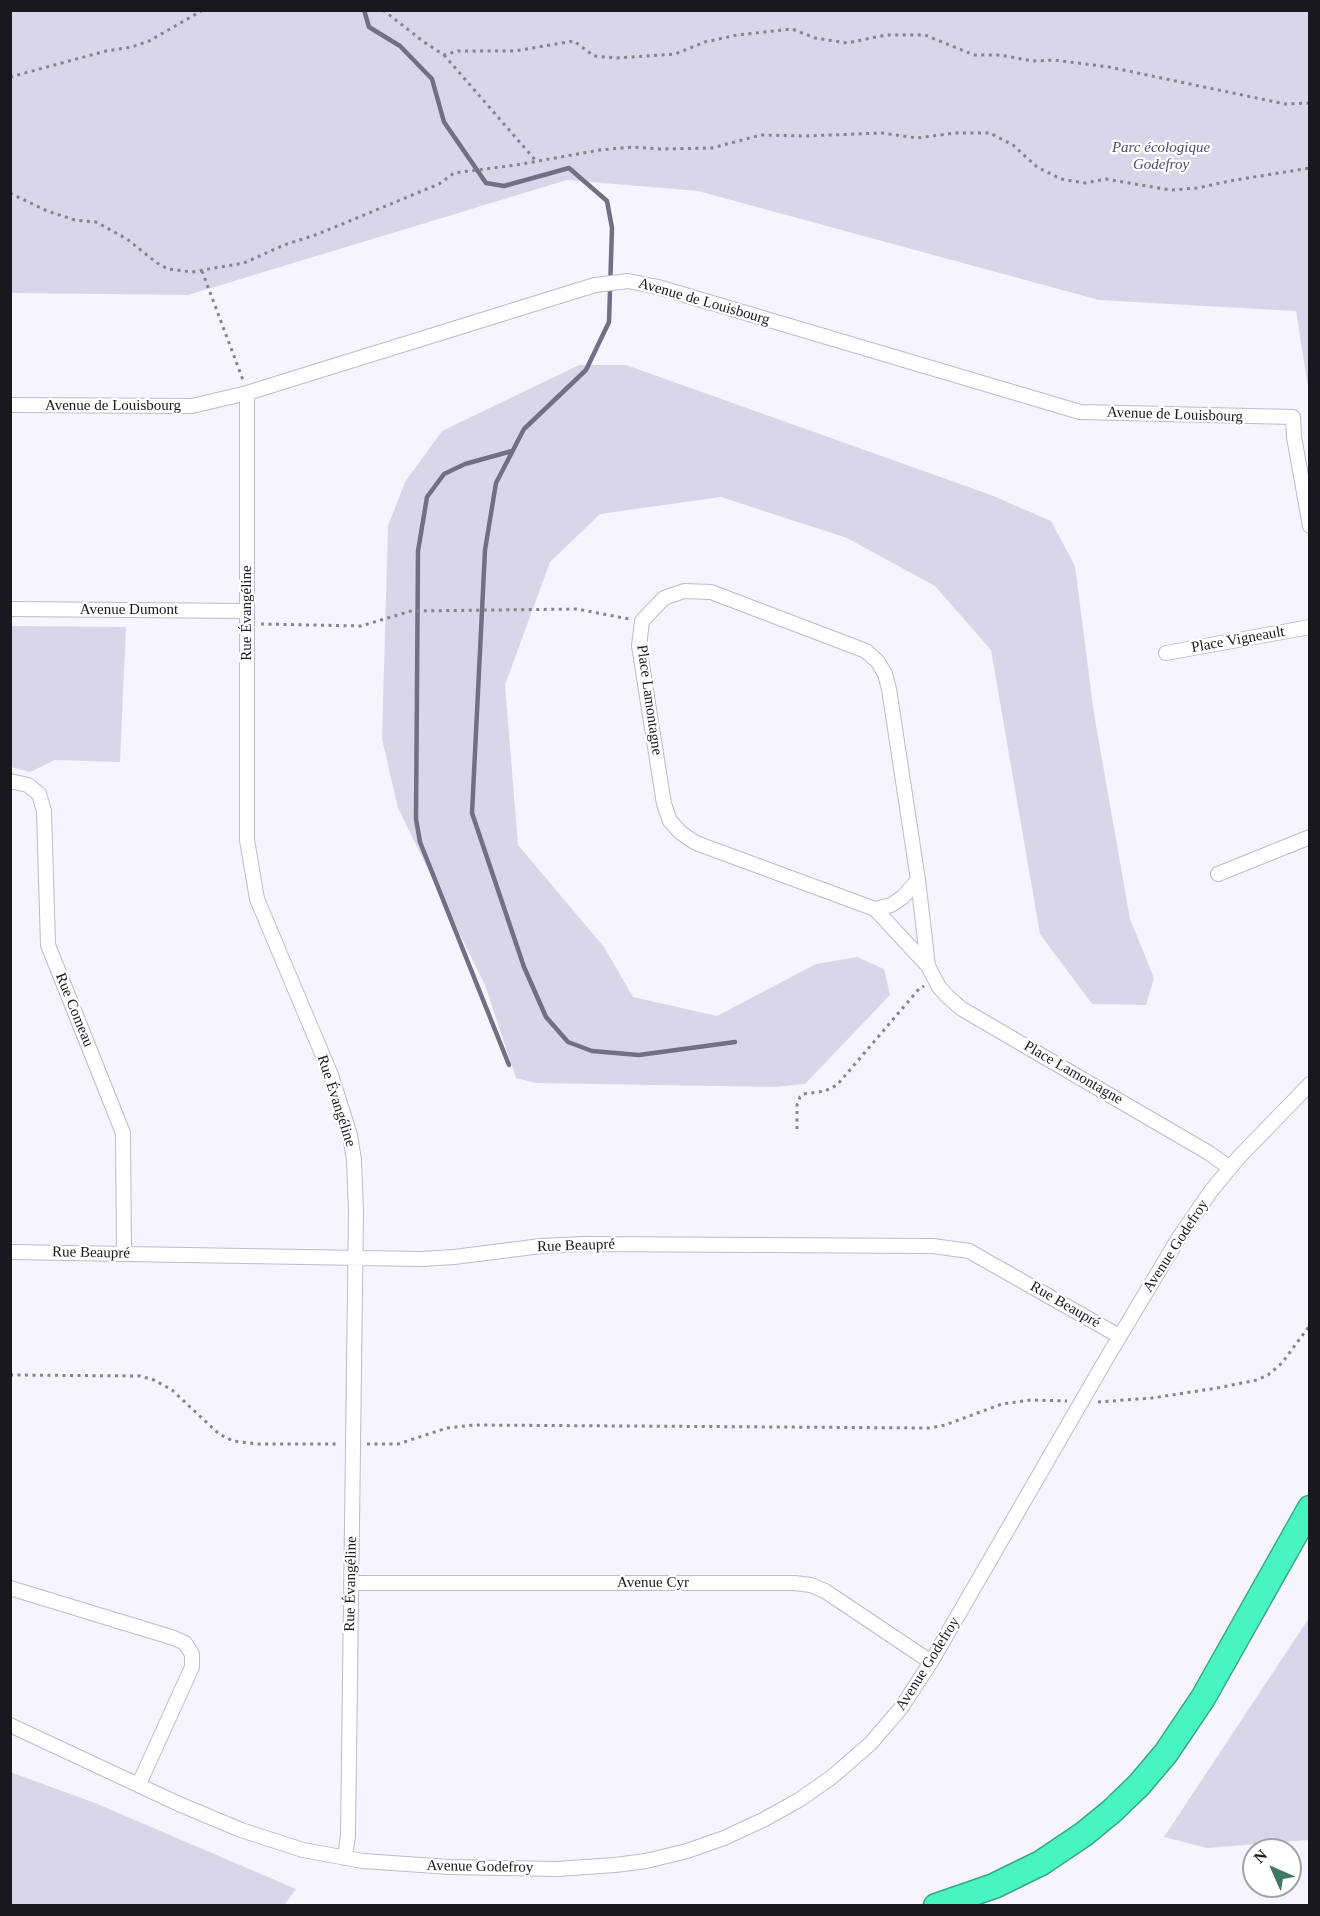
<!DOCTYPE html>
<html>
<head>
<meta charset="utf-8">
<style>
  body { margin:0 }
  #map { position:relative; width:1320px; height:1916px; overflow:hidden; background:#f6f4ff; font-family:Georgia,serif }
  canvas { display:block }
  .frame { position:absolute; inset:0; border:12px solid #19181e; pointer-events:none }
  .north { position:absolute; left:1242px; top:1838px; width:60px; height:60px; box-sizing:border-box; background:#fff; border:2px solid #a3a3a5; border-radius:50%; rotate:315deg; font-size:16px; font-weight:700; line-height:24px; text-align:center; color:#19181e }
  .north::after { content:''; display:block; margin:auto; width:21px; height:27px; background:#3d7963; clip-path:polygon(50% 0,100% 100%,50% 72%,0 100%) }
</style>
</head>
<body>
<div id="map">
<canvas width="1320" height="1916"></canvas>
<div class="frame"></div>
<div class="north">N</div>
</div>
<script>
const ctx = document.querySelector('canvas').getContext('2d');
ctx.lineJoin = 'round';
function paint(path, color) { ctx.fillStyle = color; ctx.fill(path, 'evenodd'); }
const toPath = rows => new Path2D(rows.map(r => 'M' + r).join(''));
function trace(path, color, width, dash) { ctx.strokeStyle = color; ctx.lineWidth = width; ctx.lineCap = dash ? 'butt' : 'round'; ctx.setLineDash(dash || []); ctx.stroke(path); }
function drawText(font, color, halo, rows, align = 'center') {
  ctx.font = font + ' Georgia,serif'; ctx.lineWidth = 4.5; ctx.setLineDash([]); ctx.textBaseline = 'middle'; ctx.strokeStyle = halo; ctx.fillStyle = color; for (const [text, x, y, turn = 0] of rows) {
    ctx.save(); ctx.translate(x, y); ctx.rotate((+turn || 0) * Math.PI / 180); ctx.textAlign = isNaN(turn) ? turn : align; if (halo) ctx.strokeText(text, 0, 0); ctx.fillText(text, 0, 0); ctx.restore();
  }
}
paint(toPath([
  [11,10,1309,11,1309,393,1296,311,1099,300,698,191,567,180,188,295,11,293],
  [579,365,626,365,991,495,1051,521,1075,566,1094,714,1130,919,1154,978,1146,1005,1092,1004,1040,934,991,650,935,586,847,538,721,497,600,514,550,562,505,685,518,845,604,947,633,997,717,1016,816,964,857,957,884,969,890,995,805,1084,776,1087,536,1083,516,1078,485,985,398,808,382,739,388,526,405,482,442,431],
  [11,626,126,627,120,762,55,760,30,772,11,767],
  [1309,1618,1309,1840,1207,1848,1164,1837],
  [10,1772,95,1803,296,1889,285,1904,278,1905,11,1905]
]), '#d9d6ea');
trace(toPath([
  [364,10,369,27,400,46,432,79,444,122,486,183,504,186,569,168,607,201,612,228,609,322,586,370,524,429,496,483,485,550,472,813,524,967,546,1017,568,1042,592,1051,639,1055,735,1042],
  [509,1065,420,842,416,819,418,551,427,497,444,474,465,464,512,451]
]), '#726f85', 4.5);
const minor = toPath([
  [247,393,247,840,257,899,331,1075,350,1135,354,1160,356,1212,348,1835,345,1858],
  [10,405,192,406,247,393,595,285,628,281,658,287,1080,412,1293,417,1294,437,1310,526],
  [10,609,247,611],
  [1166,653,1310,627],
  [10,781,28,785,39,794,44,811,48,945,123,1133,124,1254],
  [1218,874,1310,837],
  [875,909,928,966,918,880,889,689,885,674,878,662,866,651,711,592,684,591,664,598,642,621,639,646,664,804,670,821,681,833,696,843,875,909,891,905,903,897,918,880],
  [928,966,939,987,948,997,962,1009,1209,1153,1230,1168],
  [10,1252,421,1259,454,1257,541,1246,584,1244,933,1246,969,1251,1119,1336],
  [351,1583,794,1583,811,1585,825,1591,931,1662],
  [10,1588,174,1638,185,1643,192,1654,192,1667,139,1784],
  [10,1725,179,1804,241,1830,303,1850,363,1861,450,1867,557,1869,615,1865,646,1861,687,1851,724,1838,763,1820,799,1800,832,1777,871,1743,901,1708,931,1662,1105,1361,1178,1239,1211,1191,1239,1157,1310,1084]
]);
const motorway = toPath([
  [936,1906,994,1886,1041,1863,1084,1834,1112,1811,1139,1785,1166,1753,1203,1698,1310,1508]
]);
trace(minor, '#bebbcc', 16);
trace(motorway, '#38a787', 27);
trace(toPath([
  [383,10,424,42,444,55,458,51,514,51,574,41,594,56,617,58,675,54,705,42,737,35,792,29,815,38,847,43,886,35,925,35,974,55,1000,55,1033,61,1054,60,1109,67,1285,104,1310,103],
  [444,55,537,162],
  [10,77,106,51,132,47,149,41,203,10],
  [10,193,47,211,75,220,96,222,127,239,157,263,168,269,192,272,244,263,284,245,318,234,439,184,454,173,516,165,600,150,633,147,660,149,712,148,761,135,805,136,882,133,917,138,955,133,990,133,1013,145,1037,167,1061,179,1085,183,1106,179,1171,190,1198,188,1229,181,1310,168],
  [202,271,243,380],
  [261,624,361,626,411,611,577,609,629,619],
  [797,1129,797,1105,800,1097,804,1094,825,1091,837,1085,919,989,924,986],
  [10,1375,140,1376,154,1380,172,1390,219,1434,233,1441,258,1444,340,1444],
  [1098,1402,1152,1398,1217,1388,1257,1380,1268,1375,1282,1363,1310,1325],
  [367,1444,398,1444,447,1428,474,1425,930,1428,945,1425,1002,1404,1031,1400,1067,1401]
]), '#86848d', 3, [3, 4.5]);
trace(minor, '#fff', 14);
trace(motorway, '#48f4bf', 24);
drawText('italic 15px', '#534976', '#fff', [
  ["Parc écologique",1161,148],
  ["Godefroy",1161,165]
]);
drawText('15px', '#19181e', '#fff', [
  ["Avenue de Louisbourg",704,302,16],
  ["Avenue de Louisbourg",113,406],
  ["Avenue de Louisbourg",1175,415,2],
  ["Avenue Dumont",129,610],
  ["Rue Évangéline",247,613,-90],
  ["Place Vigneault",1238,640,-10],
  ["Place Lamontagne",649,700,82],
  ["Rue Comeau",74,1010,68],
  ["Place Lamontagne",1073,1073,30],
  ["Rue Évangéline",336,1101,72],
  ["Rue Beaupré",576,1246,-2],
  ["Avenue Godefroy",1176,1246,-57],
  ["Rue Beaupré",91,1253,1],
  ["Rue Beaupré",1065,1305,30],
  ["Avenue Cyr",653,1583],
  ["Rue Évangéline",351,1584,-89],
  ["Avenue Godefroy",928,1664,-58],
  ["Avenue Godefroy",480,1867,1]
]);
</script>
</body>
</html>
